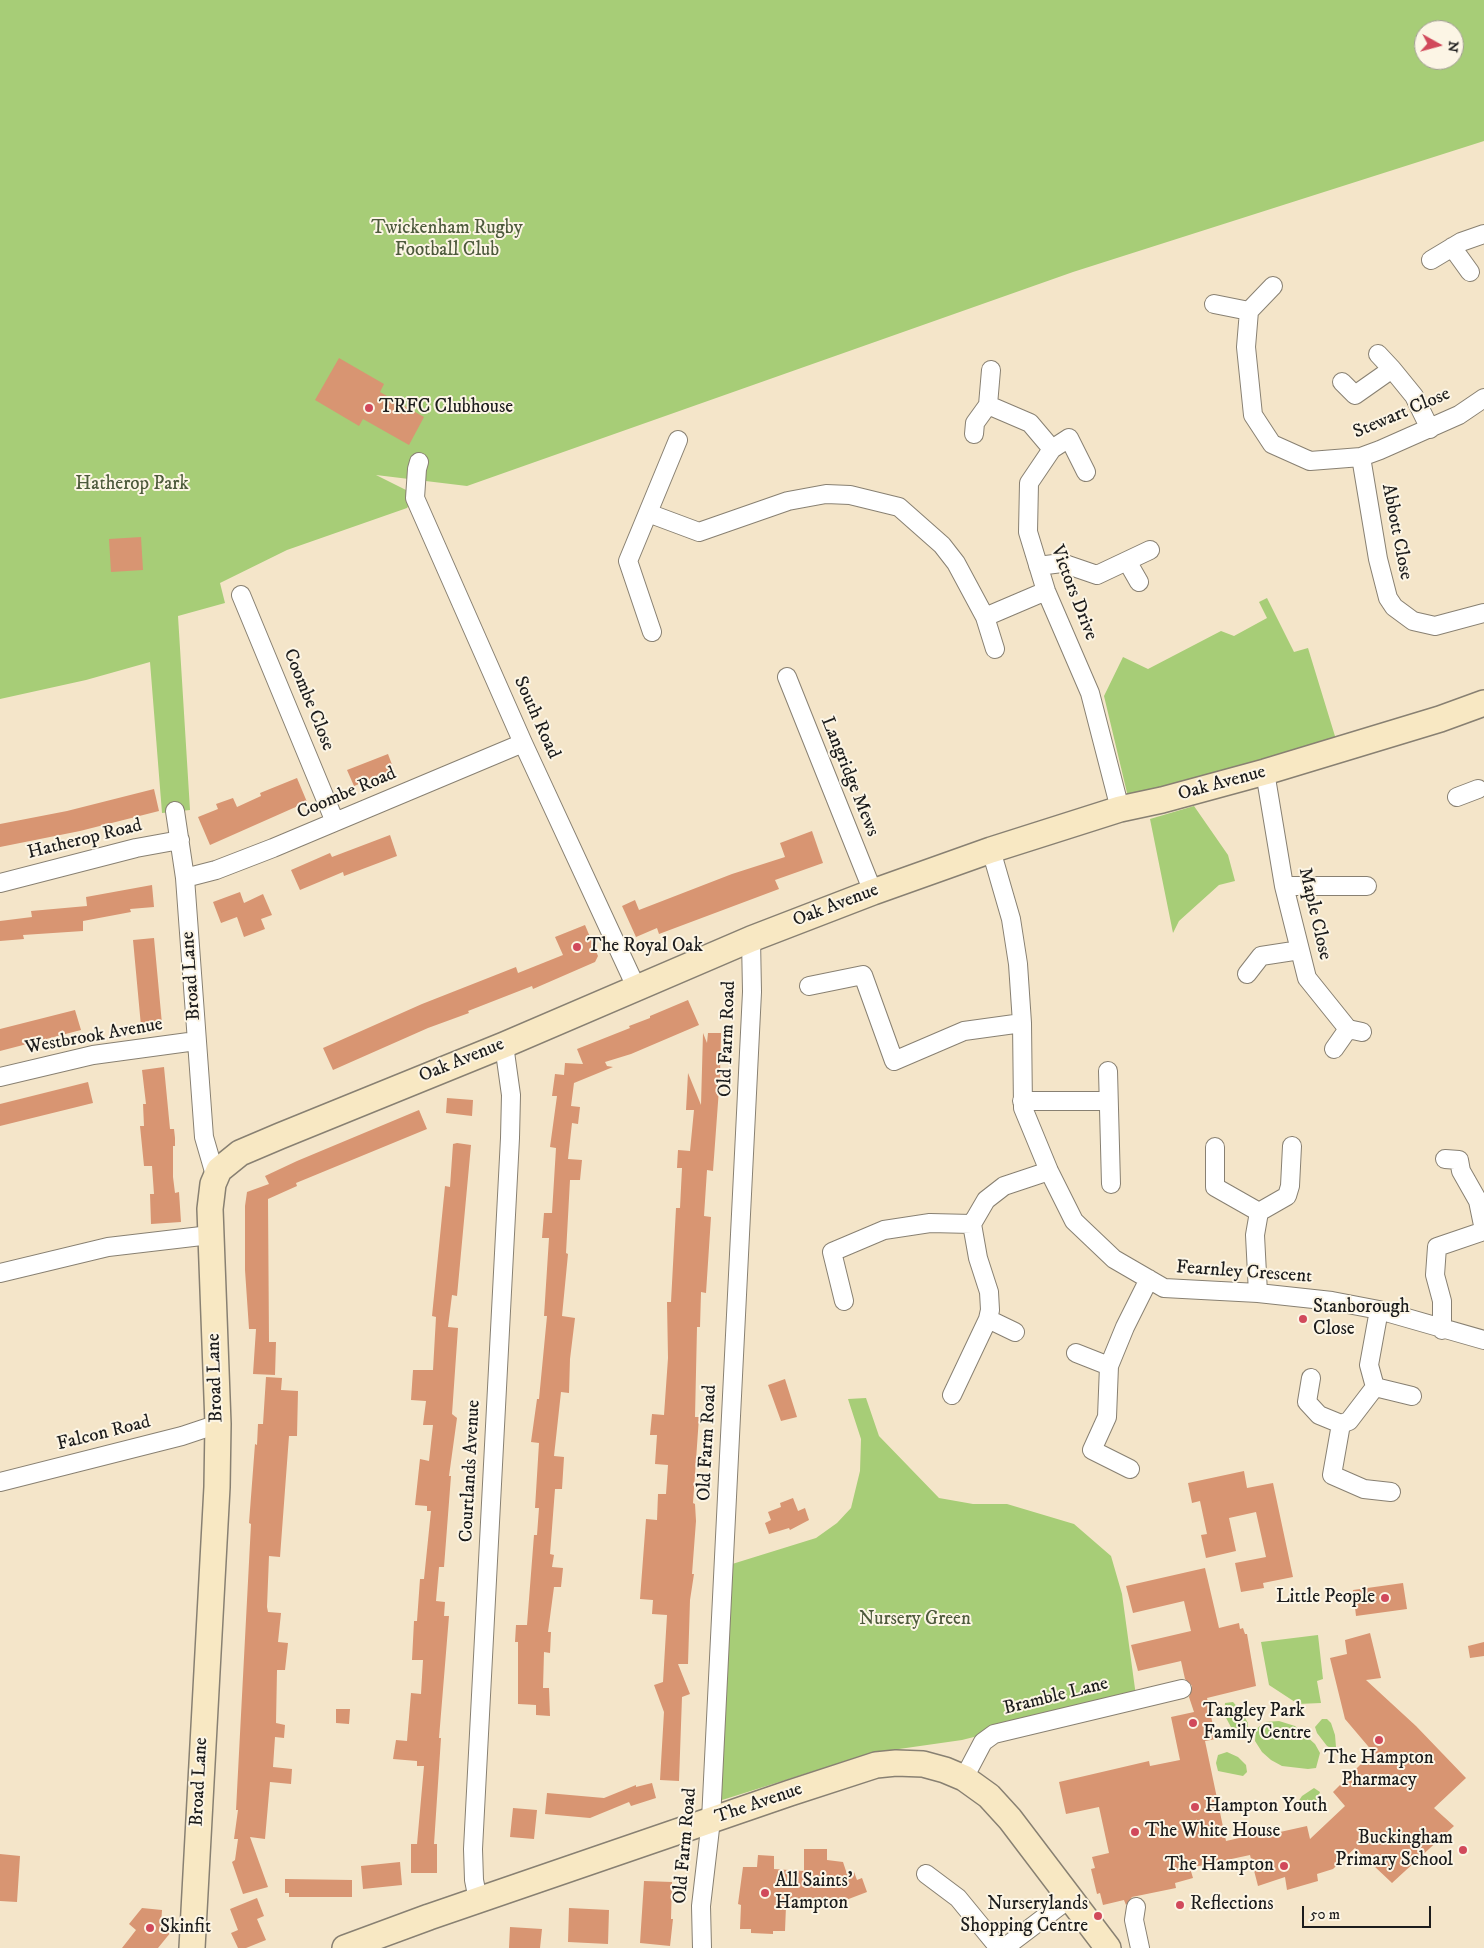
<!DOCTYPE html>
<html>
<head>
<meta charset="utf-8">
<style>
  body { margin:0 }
  #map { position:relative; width:1484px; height:1948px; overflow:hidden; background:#f4e5c9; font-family:"IM FELL DW Pica",serif }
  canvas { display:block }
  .north { position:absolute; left:1414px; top:20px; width:50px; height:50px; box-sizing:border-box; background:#fcf5e5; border:1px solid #a29e95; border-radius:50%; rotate:97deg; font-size:14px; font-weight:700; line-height:20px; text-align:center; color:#1c1c1c }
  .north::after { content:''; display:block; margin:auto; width:18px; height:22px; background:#d1495b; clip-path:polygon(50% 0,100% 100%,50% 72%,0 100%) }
  .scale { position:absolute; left:1302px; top:1906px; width:129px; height:22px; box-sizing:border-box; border:2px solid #1c1c1c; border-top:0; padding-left:6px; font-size:15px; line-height:18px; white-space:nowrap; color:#1c1c1c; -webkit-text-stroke:4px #fcf5e5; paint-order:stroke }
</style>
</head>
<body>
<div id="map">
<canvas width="1484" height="1948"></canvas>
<div class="north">N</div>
<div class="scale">50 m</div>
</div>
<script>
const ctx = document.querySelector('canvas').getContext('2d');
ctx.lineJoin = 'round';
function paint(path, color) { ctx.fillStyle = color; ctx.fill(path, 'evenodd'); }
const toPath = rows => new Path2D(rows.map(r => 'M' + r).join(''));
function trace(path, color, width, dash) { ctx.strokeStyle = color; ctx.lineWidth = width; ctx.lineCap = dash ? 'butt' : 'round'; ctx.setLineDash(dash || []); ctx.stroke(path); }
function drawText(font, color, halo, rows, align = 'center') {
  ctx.font = font + ' "IM FELL DW Pica",serif'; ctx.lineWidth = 4; ctx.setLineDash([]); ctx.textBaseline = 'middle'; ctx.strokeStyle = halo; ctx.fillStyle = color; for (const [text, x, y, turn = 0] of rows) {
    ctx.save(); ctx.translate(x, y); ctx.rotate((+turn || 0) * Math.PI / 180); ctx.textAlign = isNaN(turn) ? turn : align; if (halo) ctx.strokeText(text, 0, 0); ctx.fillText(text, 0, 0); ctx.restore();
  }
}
paint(toPath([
  [0,0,1484,0,1484,141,1073,272,467,486,376,475,406,490,411,502,407,508,287,550,220,583,225,603,178,616,190,810,162,813,150,662,86,680,0,699],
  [1424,30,1454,30,1454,60,1424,60],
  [1267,598,1294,652,1308,648,1338,746,1128,797,1104,696,1123,657,1148,669,1221,631,1234,636,1267,618,1259,602],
  [1194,806,1228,855,1235,881,1219,885,1179,921,1173,933,1150,819],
  [866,1398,879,1436,939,1498,973,1504,1007,1504,1074,1524,1111,1556,1122,1594,1136,1696,962,1740,871,1753,719,1801,729,1565,816,1538,837,1523,851,1508,860,1471,861,1439,848,1399],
  [1318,1635,1323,1679,1317,1681,1321,1703,1298,1704,1269,1685,1261,1642],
  [1233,1702,1241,1711,1248,1723,1248,1730,1241,1733,1232,1729,1224,1714,1225,1703],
  [1322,1719,1327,1719,1331,1723,1335,1735,1336,1747,1333,1749,1327,1746,1317,1733,1315,1727],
  [1279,1721,1295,1726,1315,1744,1320,1753,1316,1768,1308,1769,1282,1766,1271,1760,1262,1752,1255,1741,1256,1729,1265,1722],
  [1227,1752,1238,1757,1246,1765,1247,1772,1243,1776,1218,1771,1216,1763,1218,1755],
  [1314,1788,1320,1792,1314,1807,1308,1811,1299,1811,1298,1802,1302,1796]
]), '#a7cd77');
paint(toPath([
  [339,358,384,384,380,392,424,417,409,445,363,419,359,426,315,400],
  [141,537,143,570,111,572,109,539],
  [388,754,394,770,354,786,347,770],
  [297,778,307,802,210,845,198,817,218,809,216,804,233,798,237,807,261,796,260,793],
  [154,789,159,811,80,831,0,847,0,824,67,811],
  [812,831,823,863,775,880,779,889,659,934,657,928,636,937,622,906,635,900,639,910,732,874,785,857,780,843],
  [390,835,397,856,344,876,343,872,300,890,291,870,330,853,332,857],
  [152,885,154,907,130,909,131,912,83,921,83,931,23,935,24,939,0,941,0,921,32,917,31,911,87,906,86,897],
  [240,892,244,903,263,894,272,915,261,919,265,929,244,937,237,917,221,923,213,902],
  [585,925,598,956,595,962,533,989,532,986,468,1011,469,1013,428,1028,333,1070,323,1048,422,1004,516,967,518,973,563,955,555,937],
  [154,938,162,1024,141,1026,133,940],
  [688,1000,699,1025,631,1054,605,1062,607,1066,613,1067,574,1083,571,1106,580,1107,578,1124,572,1123,568,1159,582,1160,580,1180,570,1180,566,1253,568,1254,562,1316,575,1318,570,1359,569,1393,561,1392,554,1456,564,1457,562,1489,555,1489,550,1554,554,1555,552,1567,563,1568,561,1587,554,1587,548,1632,551,1632,550,1653,544,1652,543,1688,549,1688,550,1716,536,1715,536,1705,518,1704,518,1642,515,1642,516,1625,527,1625,534,1535,537,1535,539,1508,535,1508,539,1443,531,1442,537,1399,539,1399,547,1316,544,1316,549,1238,542,1238,544,1213,552,1213,556,1148,550,1147,557,1096,552,1096,555,1074,564,1075,565,1063,583,1064,577,1049,630,1028,629,1026,650,1018,650,1016],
  [75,1010,81,1030,0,1051,0,1029],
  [703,1033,707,1043,708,1033,721,1033,720,1075,713,1171,707,1170,704,1216,711,1217,706,1293,701,1292,700,1327,697,1327,695,1417,699,1417,693,1503,695,1504,696,1521,692,1574,694,1574,690,1600,688,1664,678,1664,690,1694,682,1697,679,1781,660,1780,664,1712,654,1685,663,1682,667,1615,652,1614,653,1600,640,1599,646,1519,657,1520,658,1494,666,1494,668,1465,655,1464,657,1435,650,1435,652,1414,664,1415,668,1358,667,1302,671,1302,676,1208,680,1208,682,1168,677,1168,678,1150,690,1151,694,1110,686,1110,688,1073,701,1105],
  [164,1067,170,1129,174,1129,175,1138,175,1146,173,1146,173,1177,175,1193,179,1192,181,1222,151,1224,150,1194,154,1194,152,1166,144,1166,140,1126,144,1126,143,1104,146,1104,142,1070],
  [88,1082,93,1103,0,1126,0,1104],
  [447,1098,473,1100,472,1116,446,1113],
  [419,1110,427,1129,296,1183,297,1186,268,1199,269,1342,276,1342,275,1375,253,1374,256,1329,249,1329,245,1270,245,1206,247,1192,269,1184,265,1176,297,1161],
  [457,1143,471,1145,457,1296,452,1295,448,1327,458,1328,452,1414,457,1418,449,1476,451,1476,444,1567,439,1567,436,1601,445,1602,444,1616,449,1616,439,1738,441,1738,434,1844,437,1844,437,1873,411,1873,411,1844,417,1844,424,1766,417,1766,417,1761,393,1759,396,1740,407,1741,411,1693,421,1694,423,1660,412,1660,414,1621,417,1621,420,1579,424,1579,431,1511,427,1511,427,1506,415,1505,420,1459,429,1461,433,1425,423,1425,426,1401,411,1400,413,1370,433,1370,436,1317,432,1316,445,1186,450,1187,453,1144],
  [266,1377,282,1378,281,1390,298,1391,297,1436,289,1436,280,1557,269,1556,267,1607,268,1612,281,1613,278,1642,288,1643,285,1670,277,1670,276,1723,285,1725,284,1738,275,1737,273,1767,292,1769,291,1784,270,1782,265,1839,250,1837,268,1887,243,1894,232,1862,235,1860,238,1839,234,1839,238,1810,236,1810,251,1524,249,1523,255,1444,257,1445,258,1424,263,1424],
  [785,1379,797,1417,781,1421,768,1385],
  [1244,1471,1247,1488,1273,1483,1293,1577,1263,1583,1264,1588,1241,1592,1235,1563,1266,1557,1256,1512,1229,1518,1236,1551,1206,1558,1201,1535,1207,1534,1200,1501,1192,1503,1188,1483],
  [793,1498,798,1511,805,1508,809,1520,790,1530,789,1528,769,1534,765,1523,771,1520,768,1512,781,1507,780,1503],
  [1205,1568,1219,1628,1239,1623,1240,1629,1243,1628,1245,1634,1247,1634,1256,1686,1207,1698,1216,1739,1205,1741,1226,1841,1261,1833,1262,1836,1307,1826,1310,1839,1345,1806,1333,1792,1373,1752,1345,1719,1330,1658,1347,1654,1345,1640,1370,1633,1381,1678,1366,1680,1416,1726,1466,1778,1434,1808,1454,1826,1392,1883,1355,1848,1333,1869,1317,1874,1318,1881,1287,1890,1285,1877,1258,1886,1250,1855,1190,1868,1193,1878,1175,1883,1176,1888,1132,1897,1126,1905,1124,1900,1103,1905,1100,1893,1097,1894,1091,1869,1095,1868,1092,1857,1109,1853,1099,1807,1066,1814,1059,1782,1149,1761,1150,1766,1180,1760,1171,1717,1194,1712,1189,1697,1192,1686,1185,1679,1181,1661,1138,1671,1131,1645,1191,1631,1184,1601,1133,1613,1126,1586],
  [1403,1583,1407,1609,1356,1616,1353,1590],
  [1484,1642,1484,1656,1470,1658,1468,1646],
  [336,1709,350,1709,349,1724,336,1723],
  [652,1783,656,1798,631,1806,629,1802,590,1818,545,1814,547,1793,604,1798,636,1785,636,1787],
  [513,1808,537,1810,534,1839,510,1837],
  [804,1849,827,1849,827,1860,843,1862,847,1874,854,1872,857,1880,862,1878,867,1892,825,1908,786,1906,785,1931,773,1931,773,1934,751,1933,751,1929,740,1929,741,1905,738,1904,743,1867,757,1867,758,1855,774,1856,774,1869,804,1871],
  [0,1854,20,1856,17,1902,0,1901],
  [400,1862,402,1885,363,1889,361,1866],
  [285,1879,352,1880,352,1897,289,1897,289,1893,285,1893],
  [644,1881,672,1882,671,1919,673,1919,670,1946,640,1943],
  [257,1898,264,1916,257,1919,266,1940,246,1948,238,1948,231,1933,238,1930,230,1909],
  [142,1908,162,1910,161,1924,171,1932,158,1948,122,1948,136,1930,129,1924],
  [569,1908,609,1910,608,1944,568,1942],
  [510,1927,542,1929,540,1948,509,1948]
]), '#d89572');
const street = toPath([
  [1452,247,1470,272],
  [1431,260,1461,242,1484,234],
  [1214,304,1249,311,1246,347,1253,415,1272,444,1310,461,1361,457,1380,450,1459,415,1484,398],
  [1249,311,1273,286],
  [1378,354,1392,369],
  [991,370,988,405,1030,423,1052,449],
  [1342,382,1355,395,1392,369,1414,396,1430,429],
  [974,434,975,423,988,405],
  [1361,457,1378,559,1388,598,1394,607,1413,621,1435,626,1484,613],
  [419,462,417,469,415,498,523,743,636,987],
  [1086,472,1069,438,1052,449,1029,483,1028,532,1046,591,1090,693,1120,809],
  [648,513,699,532,788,501,826,494,850,495,899,507,942,545,956,563,985,617,995,649],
  [1127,561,1139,582],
  [1038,566,1062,563,1097,575,1150,550],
  [241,595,335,822],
  [985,617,1046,591],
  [652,632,628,561,678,440],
  [787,677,873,892],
  [1265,772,1284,886,1307,978,1348,1029,1334,1049],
  [1457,797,1478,789],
  [175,811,185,878,204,1137,215,1175],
  [991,850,1011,919,1018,964,1022,1023,1023,1108,1049,1171,1074,1221,1114,1259,1164,1288,1258,1293,1332,1301,1379,1310,1484,1340],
  [185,878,216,870,273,848,523,743],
  [0,883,136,848,180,840],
  [1284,886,1367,886],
  [1247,974,1261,956,1300,950],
  [809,986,863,975,894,1061,964,1031,1022,1023],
  [1348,1029,1362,1032],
  [1108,1071,1111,1184],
  [0,1077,93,1055,196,1041],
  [1022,1101,1108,1101],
  [1215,1147,1215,1187,1259,1212,1255,1235,1258,1293],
  [1445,1159,1459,1160,1461,1171,1478,1201,1484,1230],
  [1259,1212,1287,1196,1290,1186,1292,1146],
  [0,1273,108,1247,210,1235],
  [844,1301,832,1252,884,1230,930,1223,972,1224],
  [1379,1310,1369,1365,1375,1387,1349,1421,1341,1424,1332,1475,1364,1489,1391,1492],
  [988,1319,1015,1332],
  [1442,1330,1442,1301,1435,1275,1437,1247,1484,1231],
  [1076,1353,1109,1366],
  [1311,1378,1307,1402,1319,1415,1341,1424],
  [1375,1387,1412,1396],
  [952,1395,988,1319,990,1310,989,1292,978,1258,972,1224,986,1200,1004,1186,1049,1171],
  [1130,1469,1092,1450,1107,1417,1109,1366,1125,1327,1149,1279],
  [0,1482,182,1436,218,1424],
  [964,1778,983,1742,994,1734,1182,1689],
  [926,1874,958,1898,999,1948],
  [478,1900,474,1880,473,1849,510,1138,511,1095,504,1045],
  [1136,1907,1134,1920,1140,1948],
  [702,1948,701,1906,711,1820,752,992,751,939],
  [1004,1948,1070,1898]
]);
const secondary = toPath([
  [192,1948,217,1487,218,1424,210,1209,213,1184,219,1170,240,1153,280,1136,504,1045,751,939,873,892,991,850,1120,809,1162,800,1265,772,1440,719,1484,703],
  [345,1948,429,1917,790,1793,876,1765,896,1763,923,1764,945,1770,964,1778,989,1796,1010,1819,1108,1948]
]);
trace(street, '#888072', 20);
trace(secondary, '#888072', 28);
trace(street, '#fff', 18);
trace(secondary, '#f8e8c3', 25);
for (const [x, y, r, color] of [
  [369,408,5,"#d1495b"],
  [577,947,5,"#d1495b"],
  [1303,1319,5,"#d1495b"],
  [1385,1598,5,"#d1495b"],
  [1193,1723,5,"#d1495b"],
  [1379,1740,5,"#d1495b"],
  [1195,1807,5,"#d1495b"],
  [1135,1832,5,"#d1495b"],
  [1463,1850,5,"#d1495b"],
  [1284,1866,5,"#d1495b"],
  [765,1893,5,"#d1495b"],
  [1180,1905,5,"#d1495b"],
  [1098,1916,5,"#d1495b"],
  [150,1928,5,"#d1495b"]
]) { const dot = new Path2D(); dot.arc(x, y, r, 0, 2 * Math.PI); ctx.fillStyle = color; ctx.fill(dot); trace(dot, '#fcf5e5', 2); }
drawText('19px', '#4d5a3c', '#fcf5e5', [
  ["Twickenham Rugby",447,229],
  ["Football Club",447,251],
  ["Hatherop Park",132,485],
  ["Nursery Green",915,1620]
]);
drawText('19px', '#1c1c1c', '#fcf5e5', [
  ["TRFC Clubhouse",379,408],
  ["The Royal Oak",587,947],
  ["Stanborough",1313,1308],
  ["Close",1313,1330],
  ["Little People",1375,1598,"right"],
  ["Tangley Park",1203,1712],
  ["Family Centre",1203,1734],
  ["The Hampton",1379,1759,"center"],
  ["Pharmacy",1379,1781,"center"],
  ["Hampton Youth",1205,1807],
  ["The White House",1145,1832],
  ["Buckingham",1453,1839,"right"],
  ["Primary School",1453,1861,"right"],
  ["The Hampton",1274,1866,"right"],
  ["All Saints'",775,1882],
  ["Hampton",775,1904],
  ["Nurserylands",1088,1905,"right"],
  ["Shopping Centre",1088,1927,"right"],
  ["Reflections",1190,1905],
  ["Skinfit",160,1928]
], 'left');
drawText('19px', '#1c1c1c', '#fcf5e5', [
  ["Stewart Close",1402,414,-23],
  ["Abbott Close",1396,532,79],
  ["Victors Drive",1073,593,69],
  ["Coombe Close",308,700,68],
  ["South Road",536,718,66],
  ["Langridge Mews",849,777,68],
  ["Oak Avenue",1222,784,-15],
  ["Coombe Road",347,794,-23],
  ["Hatherop Road",85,840,-14],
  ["Oak Avenue",836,906,-21],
  ["Maple Close",1314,914,77],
  ["Broad Lane",192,976,-94],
  ["Westbrook Avenue",94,1037,-10],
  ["Old Farm Road",728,1039,-88],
  ["Oak Avenue",462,1061,-22],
  ["Fearnley Crescent",1244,1273,4],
  ["Broad Lane",216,1378,-92],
  ["Falcon Road",104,1434,-14],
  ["Old Farm Road",708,1443,-87],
  ["Courtlands Avenue",471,1471,-87],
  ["Bramble Lane",1056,1697,-14],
  ["Broad Lane",200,1782,-87],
  ["The Avenue",759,1804,-19],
  ["Old Farm Road",686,1846,-85]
]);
</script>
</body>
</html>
